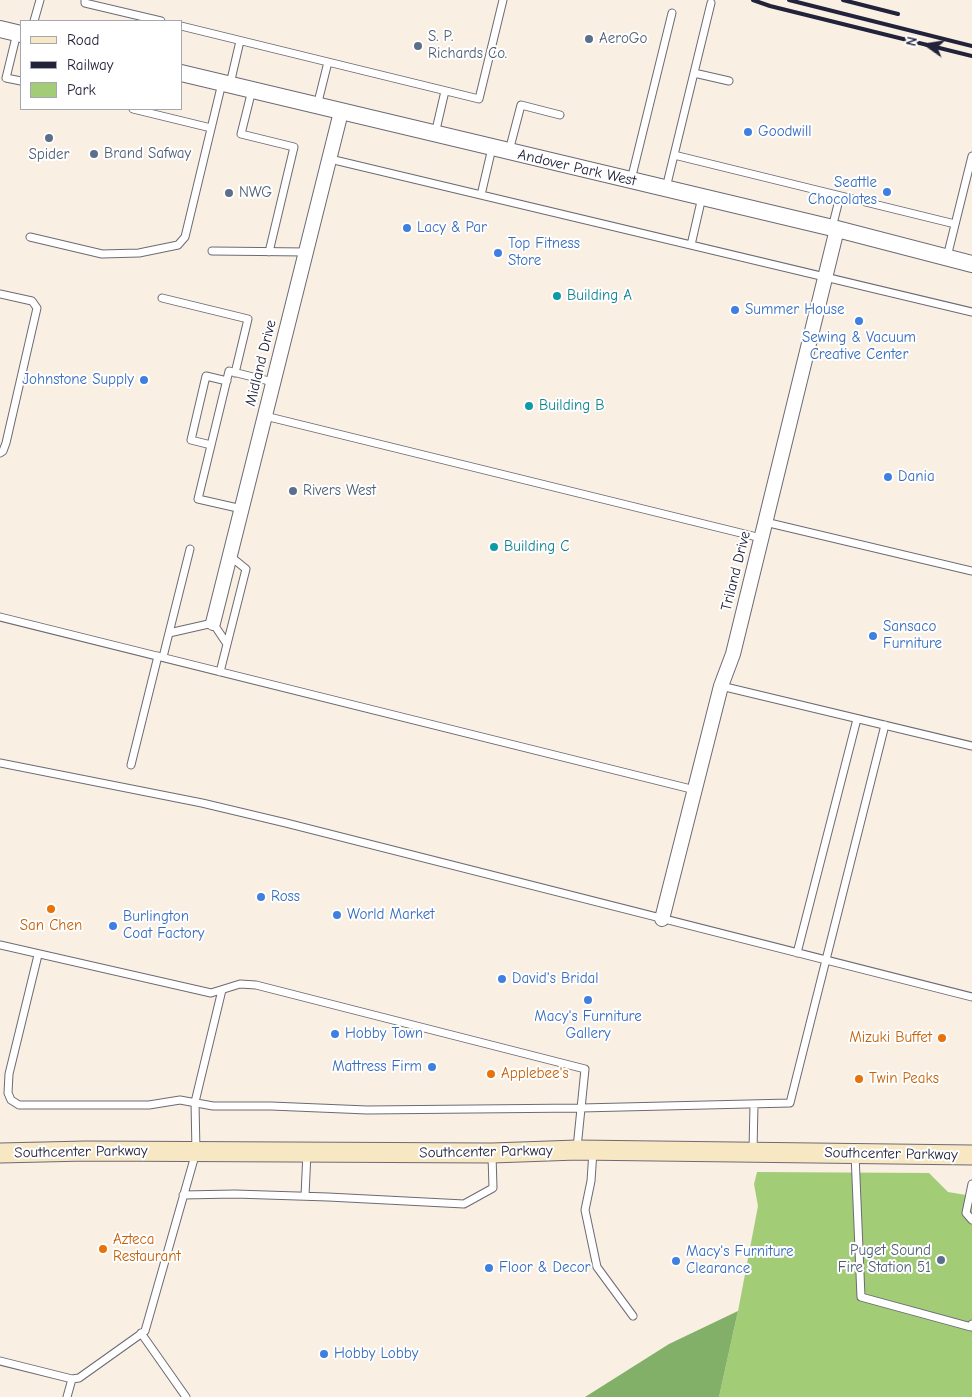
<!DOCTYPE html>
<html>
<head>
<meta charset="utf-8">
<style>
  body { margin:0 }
  #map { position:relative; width:972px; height:1397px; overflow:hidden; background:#f9efe2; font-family:"Comic Neue",sans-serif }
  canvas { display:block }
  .legend { position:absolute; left:20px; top:20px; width:162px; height:90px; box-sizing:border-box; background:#fff; border:1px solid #a7a7b1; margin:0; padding:6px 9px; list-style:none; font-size:15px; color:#22223b }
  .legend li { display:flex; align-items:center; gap:10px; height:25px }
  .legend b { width:25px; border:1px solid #a7a7b1 }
  .north { position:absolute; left:902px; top:20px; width:50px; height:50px; -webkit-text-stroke:4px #fff; paint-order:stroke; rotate:283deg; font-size:14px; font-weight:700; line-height:20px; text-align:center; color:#22223b }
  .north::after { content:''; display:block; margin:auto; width:18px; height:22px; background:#22223b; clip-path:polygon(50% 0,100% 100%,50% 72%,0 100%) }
</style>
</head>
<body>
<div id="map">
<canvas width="972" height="1397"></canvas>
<ul class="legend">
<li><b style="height:6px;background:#f7e8c3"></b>Road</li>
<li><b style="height:6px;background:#22223b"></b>Railway</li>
<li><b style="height:14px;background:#a3cc77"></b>Park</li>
</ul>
<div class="north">N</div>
</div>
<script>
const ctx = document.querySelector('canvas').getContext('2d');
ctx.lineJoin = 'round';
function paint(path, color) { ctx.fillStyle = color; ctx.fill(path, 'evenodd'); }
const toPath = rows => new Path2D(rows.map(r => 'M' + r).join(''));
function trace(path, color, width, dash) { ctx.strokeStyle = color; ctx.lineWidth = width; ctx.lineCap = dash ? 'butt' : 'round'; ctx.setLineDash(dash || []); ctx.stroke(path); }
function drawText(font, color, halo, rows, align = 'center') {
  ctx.font = font + ' "Comic Neue",sans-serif'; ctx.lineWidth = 4; ctx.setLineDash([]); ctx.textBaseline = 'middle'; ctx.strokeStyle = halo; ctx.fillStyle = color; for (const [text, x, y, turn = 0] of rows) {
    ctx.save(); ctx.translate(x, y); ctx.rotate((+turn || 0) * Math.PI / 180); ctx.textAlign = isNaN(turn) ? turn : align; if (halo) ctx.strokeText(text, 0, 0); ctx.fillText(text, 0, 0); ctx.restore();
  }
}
paint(toPath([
  [757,1172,929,1173,948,1192,972,1196,972,1397,719,1397,738,1311,758,1206,754,1184]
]), '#a3cc77');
paint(toPath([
  [738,1311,719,1397,585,1397,669,1344]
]), '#82b068');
const service = toPath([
  [85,0,85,3,161,21],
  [34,21,40,0],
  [181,26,479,99,503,0],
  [17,33,6,78,21,81],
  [694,73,729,81],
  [230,84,240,41],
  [252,90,241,134,294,147,269,252],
  [317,106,328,62],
  [133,109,211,128],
  [435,134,445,91],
  [509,151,521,105,560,115],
  [674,155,955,224],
  [330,159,972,312],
  [631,180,672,13],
  [666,188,711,3],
  [481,195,492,148],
  [832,228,840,196],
  [30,237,102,254,139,253,178,245,185,237,222,83],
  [691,245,702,197],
  [212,251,306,252],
  [947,257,972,156],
  [0,294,32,301,37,308,6,443,3,451,0,453],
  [162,298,248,319,235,373],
  [265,416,761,538],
  [211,445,191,440,206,376,227,381],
  [242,509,198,499,229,371,273,382],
  [765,522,972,571],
  [0,617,695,790],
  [169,633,213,623,227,644],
  [163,657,190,549],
  [220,672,246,569,230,556],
  [721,686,972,746],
  [0,763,202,803,286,823,972,997],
  [131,765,158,656],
  [0,945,211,993,240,984,256,985,585,1069,577,1148],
  [797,953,857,719],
  [38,955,9,1074,8,1093,11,1100,19,1105,149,1105,180,1100,213,1106,271,1106,367,1110,581,1108,790,1103,885,725],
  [593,1151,591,1181,585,1210,597,1267,633,1316],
  [753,1151,754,1104],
  [855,1154,861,1297,971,1327,972,1324],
  [972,1184,966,1213,972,1220],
  [183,1195,235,1194,328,1197,464,1204,493,1188,492,1155],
  [305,1196,307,1152],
  [141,1333,186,1397],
  [0,1361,72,1379,79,1378,145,1331,196,1152,195,1102,222,990],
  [67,1397,72,1379]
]);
const minor = toPath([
  [213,623,341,112],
  [662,919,721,686,733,654,837,229]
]);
const tertiary = toPath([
  [0,29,21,34],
  [181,73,837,229,972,264]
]);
const secondary = toPath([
  [0,1153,86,1151,492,1153,577,1150,972,1155]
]);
trace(service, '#6d6a75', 9);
trace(minor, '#6d6a75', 16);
trace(tertiary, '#6d6a75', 18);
trace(secondary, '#6d6a75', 21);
trace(service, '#fff', 7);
trace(minor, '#fff', 14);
trace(tertiary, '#fff', 16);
trace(secondary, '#f7e8c3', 19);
trace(toPath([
  [753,0,770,6,972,56],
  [789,0,972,46],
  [843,0,898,14]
]), '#22223b', 4);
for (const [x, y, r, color] of [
  [589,39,5,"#5c6f8a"],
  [418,46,5,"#5c6f8a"],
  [748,132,5,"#3f7fe0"],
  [49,138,5,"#5c6f8a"],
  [94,154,5,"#5c6f8a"],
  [887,192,5,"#3f7fe0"],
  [229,193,5,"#5c6f8a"],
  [407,228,5,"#3f7fe0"],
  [498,253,5,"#3f7fe0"],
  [557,296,5,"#0f9aa8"],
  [735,310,5,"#3f7fe0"],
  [859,321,5,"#3f7fe0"],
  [144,380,5,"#3f7fe0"],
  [529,406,5,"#0f9aa8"],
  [888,477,5,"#3f7fe0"],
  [293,491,5,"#5c6f8a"],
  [494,547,5,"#0f9aa8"],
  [873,636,5,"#3f7fe0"],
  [261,897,5,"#3f7fe0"],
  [51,909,5,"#e8710a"],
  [337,915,5,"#3f7fe0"],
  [113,926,5,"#3f7fe0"],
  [502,979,5,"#3f7fe0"],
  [588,1000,5,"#3f7fe0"],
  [335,1034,5,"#3f7fe0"],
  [942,1038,5,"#e8710a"],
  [432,1067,5,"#3f7fe0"],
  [491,1074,5,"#e8710a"],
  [859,1079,5,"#e8710a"],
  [103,1249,5,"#e8710a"],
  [941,1260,5,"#5c6f8a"],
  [676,1261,5,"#3f7fe0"],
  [489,1268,5,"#3f7fe0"],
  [324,1354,5,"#3f7fe0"]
]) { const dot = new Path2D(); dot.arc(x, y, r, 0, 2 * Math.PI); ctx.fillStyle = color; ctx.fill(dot); trace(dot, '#fff', 2); }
drawText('15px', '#4e5e75', '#fff', [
  ["S. P.",428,37],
  ["Richards Co.",428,54],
  ["AeroGo",599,39],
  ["Brand Safway",104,154],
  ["Spider",49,155,"center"],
  ["NWG",239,193],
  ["Rivers West",303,491],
  ["Puget Sound",931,1251,"right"],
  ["Fire Station 51",931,1268,"right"]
], 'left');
drawText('15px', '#366cbe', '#fff', [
  ["Goodwill",758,132],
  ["Seattle",877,183,"right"],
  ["Chocolates",877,200,"right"],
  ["Lacy & Par",417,228],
  ["Top Fitness",508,244],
  ["Store",508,261],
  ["Summer House",745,310],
  ["Sewing & Vacuum",859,338,"center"],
  ["Creative Center",859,355,"center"],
  ["Johnstone Supply",134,380,"right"],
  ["Dania",898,477],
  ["Sansaco",883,627],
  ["Furniture",883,644],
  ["Ross",271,897],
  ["World Market",347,915],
  ["Burlington",123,917],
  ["Coat Factory",123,934],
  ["David's Bridal",512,979],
  ["Macy's Furniture",588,1017,"center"],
  ["Gallery",588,1034,"center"],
  ["Hobby Town",345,1034],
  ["Mattress Firm",422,1067,"right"],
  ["Macy's Furniture",686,1252],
  ["Clearance",686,1269],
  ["Floor & Decor",499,1268],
  ["Hobby Lobby",334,1354]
], 'left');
drawText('15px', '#22223b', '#fff', [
  ["Andover Park West",577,168,13],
  ["Midland Drive",261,363,-76],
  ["Triland Drive",736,571,-76],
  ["Southcenter Parkway",81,1152,-1],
  ["Southcenter Parkway",486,1152,-1],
  ["Southcenter Parkway",891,1154,1]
]);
drawText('15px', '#0d838f', '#fff', [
  ["Building A",567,296],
  ["Building B",539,406],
  ["Building C",504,547]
], 'left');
drawText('15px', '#c56008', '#fff', [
  ["San Chen",51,926,"center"],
  ["Mizuki Buffet",932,1038,"right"],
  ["Applebee's",501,1074],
  ["Twin Peaks",869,1079],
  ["Azteca",113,1240],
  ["Restaurant",113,1257]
], 'left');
</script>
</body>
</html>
